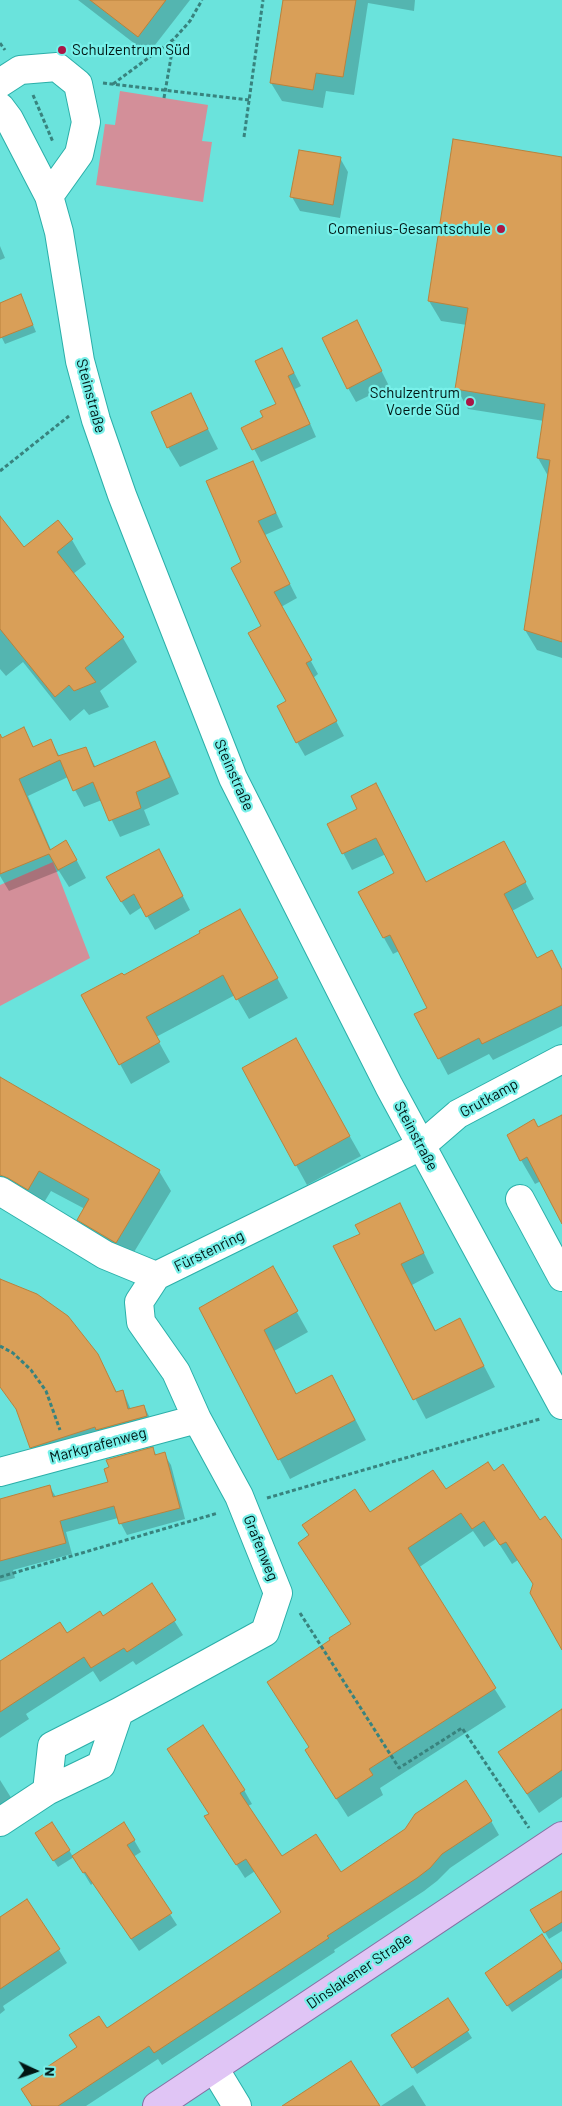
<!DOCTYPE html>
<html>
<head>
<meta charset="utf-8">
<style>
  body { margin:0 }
  #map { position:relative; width:562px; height:2106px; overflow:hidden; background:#6ae3dc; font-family:Barlow,sans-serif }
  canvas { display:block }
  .north { position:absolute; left:10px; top:2046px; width:50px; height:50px; -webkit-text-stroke:4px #78f0e9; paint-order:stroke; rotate:93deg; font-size:14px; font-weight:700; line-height:20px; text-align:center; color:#001614 }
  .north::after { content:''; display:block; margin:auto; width:18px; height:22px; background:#001614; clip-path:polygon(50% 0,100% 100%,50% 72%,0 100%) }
</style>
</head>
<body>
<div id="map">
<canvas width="562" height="2106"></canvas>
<div class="north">N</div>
</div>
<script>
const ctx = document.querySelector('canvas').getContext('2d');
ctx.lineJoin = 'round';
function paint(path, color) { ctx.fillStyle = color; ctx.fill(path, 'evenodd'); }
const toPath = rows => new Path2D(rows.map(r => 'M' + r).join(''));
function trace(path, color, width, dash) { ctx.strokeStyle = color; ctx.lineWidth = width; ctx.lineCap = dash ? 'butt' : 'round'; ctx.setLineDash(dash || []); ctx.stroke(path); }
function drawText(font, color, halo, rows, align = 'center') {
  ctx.font = font + ' Barlow,sans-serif'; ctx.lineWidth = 4.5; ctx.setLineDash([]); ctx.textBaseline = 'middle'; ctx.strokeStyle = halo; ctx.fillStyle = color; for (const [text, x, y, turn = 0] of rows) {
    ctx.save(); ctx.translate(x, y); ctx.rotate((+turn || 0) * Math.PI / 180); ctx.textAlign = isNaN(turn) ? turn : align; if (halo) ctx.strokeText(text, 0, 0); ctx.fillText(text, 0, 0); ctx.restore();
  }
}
paint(toPath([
  [120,91,208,105,202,141,212,142,203,202,96,185,105,124,115,125],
  [53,862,90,958,0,1006,0,885]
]), '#d38f99');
paint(toPath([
  [78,0,190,0,148,54],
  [284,0,415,0,414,11,368,3,354,95,326,91,323,108,282,101,271,83],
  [340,158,348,172,340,218,300,211,292,197],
  [562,158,562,658,537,650,525,630,548,476,538,458,544,421,468,409,457,389,467,325,441,321,429,301],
  [0,246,5,258,0,260],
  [21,296,36,332,5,344,0,334,0,304],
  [364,336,389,386,356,402,348,388],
  [282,349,301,386,295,389,316,437,261,462,243,428,265,418,277,405],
  [191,395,218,449,180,467,168,447],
  [252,462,283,527,265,535,297,598,281,607,318,674,313,678,344,736,305,756,297,742,288,702,243,563],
  [0,518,24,549,72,540,86,564,73,574,123,638,137,662,100,691,109,707,89,715,84,709,70,721,23,662,6,676,0,669],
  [23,729,34,748,50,740,60,757,86,749,96,768,155,743,164,760,179,794,144,810,150,825,120,837,102,800,84,807,68,777,28,796,51,850,76,859,86,878,69,887,59,871,9,891,0,876,0,740],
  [376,785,426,883,513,859,534,899,512,911,537,959,562,971,562,1026,493,1060,489,1054,448,1075,416,1015,429,1008,399,951,393,954,384,938,396,874,386,854,352,870,328,824,359,809],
  [167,865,190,910,155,930,142,907,130,915,115,892],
  [251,930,288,998,249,1019,235,995,207,1010,156,1037,170,1062,131,1084,120,1064,123,977],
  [306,1059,361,1156,307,1185,296,1165],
  [0,1078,159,1171,171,1191,128,1262,90,1240,79,1220,85,1209,51,1191,40,1209,0,1187],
  [562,1116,562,1221,541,1181,535,1184,521,1160,538,1129],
  [400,1205,434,1273,412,1285,436,1332,460,1320,495,1387,426,1419,335,1247,361,1234],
  [272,1268,308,1332,274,1351,297,1395,343,1396,366,1440,290,1479,200,1308],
  [0,1280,104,1367,117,1393,123,1391,131,1410,144,1406,150,1418,38,1459,32,1447,18,1410,0,1380],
  [152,1448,157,1456,164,1454,171,1465,185,1519,127,1535,118,1518,66,1532,72,1554,13,1570,15,1578,0,1582,0,1500,49,1486,56,1497,109,1483],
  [494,1473,562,1544,562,1645,534,1585,518,1560,512,1564,496,1539,484,1547,473,1531,418,1568,506,1707,380,1788,383,1795,348,1817,317,1769,306,1750,310,1748,269,1683,331,1641,352,1625,369,1514,446,1491],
  [152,1585,183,1635,136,1665,133,1661,100,1682,93,1671,26,1714,29,1719,0,1738,0,1662,103,1618],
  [562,1711,562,1797,539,1813,500,1753],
  [176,1762,244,1790,252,1804,248,1806,282,1858,340,1873,491,1821,499,1835,450,1868,437,1881,424,1891,334,1950,335,1952,162,2065,158,2059,86,2106,32,2106,22,2090,51,2071,106,2030,282,1913,255,1871,245,1878,214,1830,210,1815],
  [0,1780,15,1804,0,1814],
  [134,1840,141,1852,133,1857,177,1925,139,1951,93,1883,91,1885,74,1857,58,1867,41,1841,69,1850,73,1857],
  [562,1892,562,1931,549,1939,532,1911],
  [0,1918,59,1950,67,1963,3,2006,5,2010,0,2014],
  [562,1966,562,1978,512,2012,490,1980],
  [447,1999,472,2038,417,2074,397,2042],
  [413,2085,426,2106,381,2106]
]), '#0003');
const building = toPath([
  [90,0,166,0,138,37,90,0],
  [283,0,356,0,343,77,316,73,313,90,270,83,283,0],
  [453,139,562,157,562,642,524,630,550,460,537,458,545,404,455,389,468,308,428,301,453,139],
  [299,150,341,157,333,205,290,197,299,150],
  [21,294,33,325,0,338,0,303,21,294],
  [357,320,382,371,347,389,322,338,357,320],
  [282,348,294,373,288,376,310,424,252,450,241,428,263,417,260,411,276,404,255,361,282,348],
  [191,393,208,429,167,448,151,412,191,393],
  [253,461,276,513,258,521,290,584,274,592,312,660,306,663,337,721,296,743,277,706,286,701,248,633,261,626,231,568,241,562,206,481,253,461],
  [0,516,24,547,58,520,73,539,57,552,124,637,85,668,96,682,74,691,69,685,55,697,0,629,0,516],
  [24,727,33,747,51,739,58,756,86,747,94,767,155,741,170,777,136,792,141,808,109,821,93,782,73,791,60,760,19,779,50,850,66,840,77,860,58,870,49,854,0,874,0,734,2,738,24,727],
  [376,783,426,882,504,841,526,882,504,894,537,958,552,950,562,970,562,1005,482,1044,479,1038,438,1059,414,1014,427,1008,390,935,383,938,358,892,394,873,376,838,342,854,327,824,357,809,351,796,376,783],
  [159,849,183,896,146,917,134,894,121,902,106,877,159,849],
  [240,909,278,978,236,1000,223,975,196,990,146,1017,160,1042,119,1065,81,995,122,973,124,975,200,933,199,931,240,909],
  [296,1038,350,1136,295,1166,242,1068,296,1038],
  [0,1077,160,1170,116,1243,77,1220,89,1199,39,1171,28,1190,8,1178,0,1175,0,1077],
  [562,1115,562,1224,527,1157,520,1161,507,1135,534,1119,538,1127,562,1115],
  [400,1203,424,1253,401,1264,435,1331,460,1318,484,1366,413,1400,333,1246,360,1234,355,1225,400,1203],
  [273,1266,298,1311,264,1330,296,1394,332,1375,355,1420,278,1460,199,1308,273,1266],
  [0,1279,37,1294,68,1316,98,1354,116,1392,123,1390,128,1409,144,1405,147,1416,96,1430,95,1427,30,1448,16,1409,0,1387,0,1279],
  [153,1447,155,1455,165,1452,180,1508,119,1524,114,1506,60,1521,66,1543,0,1561,0,1499,50,1485,53,1497,108,1482,104,1469,109,1467,106,1460,153,1447],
  [488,1462,494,1471,503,1464,540,1520,545,1516,562,1540,562,1650,530,1593,533,1584,506,1542,500,1545,484,1521,472,1529,461,1513,408,1548,496,1688,369,1769,373,1775,336,1799,305,1750,309,1747,267,1682,330,1640,329,1638,351,1624,298,1543,309,1535,302,1525,355,1489,370,1512,433,1470,446,1489,488,1462],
  [152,1583,176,1620,127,1652,124,1648,91,1668,84,1657,0,1712,0,1661,60,1622,67,1633,100,1611,103,1616,152,1583],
  [562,1709,562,1770,527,1794,498,1752,562,1709],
  [203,1725,245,1790,240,1793,282,1856,316,1834,341,1872,405,1829,415,1814,466,1780,492,1821,442,1854,430,1868,417,1878,327,1936,329,1938,154,2053,149,2046,58,2106,32,2106,21,2089,50,2070,47,2067,77,2047,69,2035,99,2016,107,2028,281,1912,246,1859,236,1865,204,1816,209,1814,167,1749,203,1725],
  [52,1822,70,1850,53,1861,35,1833,52,1822],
  [124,1822,135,1840,127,1845,172,1913,131,1939,85,1872,83,1873,72,1856,124,1822],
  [562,1891,562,1922,544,1933,530,1910,562,1891],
  [27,1899,60,1949,0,1989,0,1917,27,1899],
  [542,1934,562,1964,562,1969,507,2006,485,1973,542,1934],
  [448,1998,469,2030,412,2068,391,2035,448,1998],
  [351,2061,380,2106,282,2106,351,2061]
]);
paint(building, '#d99f58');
trace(building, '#b9823d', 1);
const minor = toPath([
  [0,83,20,70,57,67,78,84,86,122,79,154,49,196],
  [0,107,9,119,49,196,59,232,80,361,96,420,122,495,233,778,389,1086,562,1405],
  [0,1191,105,1255,156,1276,421,1146,458,1114,562,1059],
  [520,1199,562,1277],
  [0,1472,197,1419],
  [47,1791,52,1746,119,1712],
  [0,1822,47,1791,101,1765,119,1712,265,1632,278,1593,239,1496,197,1419,176,1372,141,1322,139,1302,156,1276],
  [214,2068,237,2106]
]);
const major = toPath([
  [157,2106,562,1836]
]);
trace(minor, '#2bafa9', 30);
trace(major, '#856ea2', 30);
trace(toPath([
  [0,43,5,50],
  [103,83,249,100],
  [113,84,174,39,190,21,202,0],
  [33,95,53,142],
  [164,98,174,40],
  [244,137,263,0],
  [0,471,69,416],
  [0,1346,13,1353,31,1370,46,1391,60,1430],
  [267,1498,540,1419],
  [0,1577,218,1513],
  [300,1613,399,1768,462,1728,529,1828]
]), '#38837e', 3, [4, 2.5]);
trace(minor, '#fff', 28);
trace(major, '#e0c5f5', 28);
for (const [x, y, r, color] of [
  [62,50,5,"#aa1646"],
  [501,229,5,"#aa1646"],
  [470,402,5,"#aa1646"]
]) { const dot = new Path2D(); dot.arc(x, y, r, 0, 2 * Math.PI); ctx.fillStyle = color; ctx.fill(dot); trace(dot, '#78f0e9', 2); }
drawText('15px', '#001614', '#78f0e9', [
  ["Schulzentrum Süd",72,50,"left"],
  ["Comenius-Gesamtschule",491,229],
  ["Schulzentrum",460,393],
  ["Voerde Süd",460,410]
], 'right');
drawText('15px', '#001614', '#78f0e9', [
  ["Steinstraße",91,396,75],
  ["Steinstraße",234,775,66],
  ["Grutkamp",489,1098,-29],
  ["Steinstraße",416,1136,62],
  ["Fürstenring",209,1251,-26],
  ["Markgrafenweg",98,1445,-15],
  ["Grafenweg",261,1548,68],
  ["Dinslakener Straße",359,1971,-34]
]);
</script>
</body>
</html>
